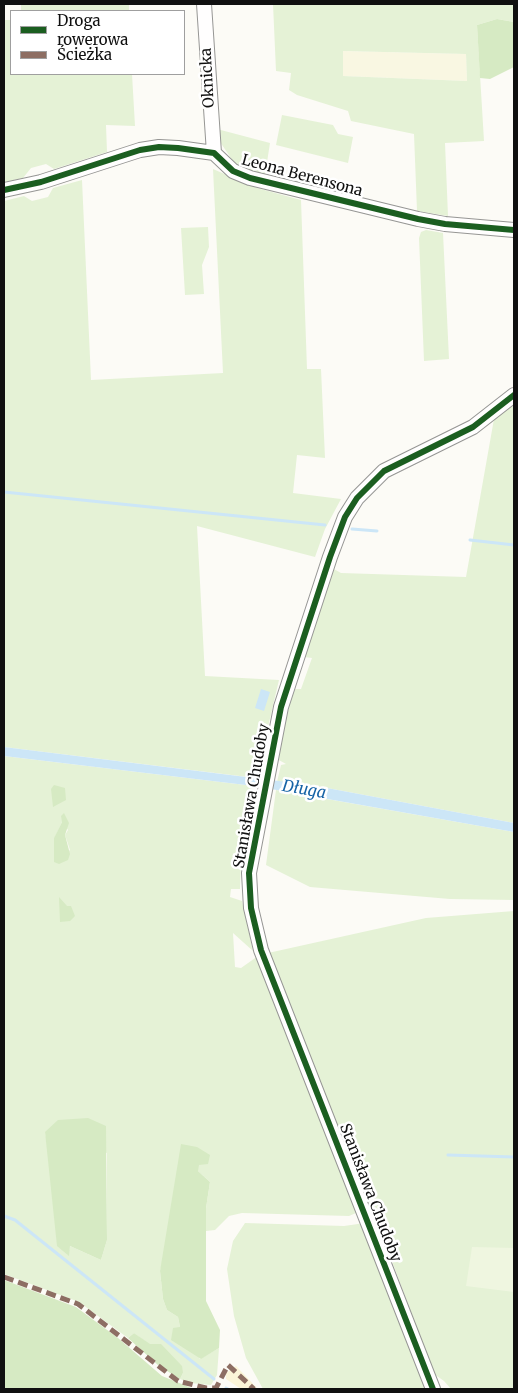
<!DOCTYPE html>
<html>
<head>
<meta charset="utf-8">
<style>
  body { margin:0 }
  #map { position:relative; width:518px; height:1393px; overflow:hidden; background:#fcfbf6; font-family:Merriweather,serif }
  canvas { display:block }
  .frame { position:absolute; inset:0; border:5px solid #101010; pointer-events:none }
  .legend { position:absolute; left:10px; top:10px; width:175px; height:65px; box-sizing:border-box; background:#fff; border:1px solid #9f9f9f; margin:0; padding:6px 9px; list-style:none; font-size:15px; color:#101010 }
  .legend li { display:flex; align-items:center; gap:10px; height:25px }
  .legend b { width:25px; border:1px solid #9f9f9f }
</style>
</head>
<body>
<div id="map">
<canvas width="518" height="1393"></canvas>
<div class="frame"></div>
<ul class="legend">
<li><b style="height:6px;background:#1b5e20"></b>Droga rowerowa</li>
<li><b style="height:6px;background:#8d6e63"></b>Ścieżka</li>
</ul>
</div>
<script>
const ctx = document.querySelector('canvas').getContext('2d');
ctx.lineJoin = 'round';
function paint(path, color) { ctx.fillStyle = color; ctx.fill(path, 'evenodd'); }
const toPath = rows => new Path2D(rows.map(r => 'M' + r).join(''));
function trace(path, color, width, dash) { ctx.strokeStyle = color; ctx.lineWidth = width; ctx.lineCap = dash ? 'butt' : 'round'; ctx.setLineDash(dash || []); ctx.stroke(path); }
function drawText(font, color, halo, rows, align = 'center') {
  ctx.font = font + ' Merriweather,serif'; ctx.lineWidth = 5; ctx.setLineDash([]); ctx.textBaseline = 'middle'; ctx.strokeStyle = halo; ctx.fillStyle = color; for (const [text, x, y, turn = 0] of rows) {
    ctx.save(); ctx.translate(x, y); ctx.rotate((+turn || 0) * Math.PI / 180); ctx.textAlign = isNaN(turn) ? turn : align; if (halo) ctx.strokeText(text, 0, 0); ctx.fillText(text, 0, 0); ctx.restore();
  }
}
paint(toPath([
  [342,51,466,54,467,81,343,76]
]), '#f9f7e2');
paint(toPath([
  [21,4,129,4,129,11,21,11],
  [273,4,514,4,514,22,497,19,477,25,484,141,445,143,448,216,417,211,414,134,351,121,348,111,297,95,289,90,291,73,276,71],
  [343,51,466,54,467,81,343,76],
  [4,20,11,20,11,74,132,74,135,126,106,125,107,152,54,169,46,164,31,168,23,178,4,182],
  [282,115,333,125,338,134,353,137,348,163,276,145],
  [217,129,270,143,265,175,235,164,218,139],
  [213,169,257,188,301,200,307,369,321,369,325,458,297,455,293,493,341,499,325,529,315,557,197,526,205,676,279,680,256,778,4,747,4,201,24,196,32,201,48,197,53,188,82,180,91,380,223,373],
  [208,227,209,247,202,265,204,294,185,295,181,228],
  [426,230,443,233,449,359,424,361,419,238,421,232],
  [514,405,514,823,311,785,277,782,281,765,286,764,277,759,281,738,294,689,301,689,312,658,304,657,332,568,341,573,466,577,494,419],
  [4,756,254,786,241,855,240,889,231,889,230,897,242,901,253,951,233,933,235,967,241,968,258,956,355,1205,356,1213,349,1216,242,1213,229,1216,215,1230,206,1231,206,1208,210,1182,198,1171,197,1147,160,1271,163,1299,167,1310,178,1317,180,1327,200,1359,219,1348,217,1375,211,1385,190,1383,180,1379,183,1373,150,1345,134,1333,128,1338,79,1302,4,1274],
  [62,822,68,830,65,835,70,850,54,862,54,839],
  [45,1132,107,1153,107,1240,101,1260,70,1246,68,1255],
  [276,790,514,832,514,900,450,899,310,887,266,865],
  [514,911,514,1389,451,1389,444,1381,434,1374,383,1237,268,953,426,918],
  [245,1223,344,1226,365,1223,426,1388,263,1389,246,1358,234,1316,227,1269,233,1241]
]), '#e5f2d6');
paint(toPath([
  [497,19,514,22,514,67,490,79,480,78,477,25],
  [54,785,65,788,66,800,53,807,51,789],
  [64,813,69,823,65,835,70,854,68,860,59,864,54,862,54,838,62,822,61,816],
  [59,897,67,906,71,906,75,916,70,921,60,922],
  [88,1118,106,1126,107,1240,101,1260,70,1246,69,1256,57,1246,45,1132,58,1120],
  [181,1144,197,1147,210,1155,208,1164,199,1165,198,1171,210,1182,206,1208,206,1301,220,1330,219,1348,201,1359,171,1340,173,1328,180,1327,178,1317,167,1310,163,1299,160,1271],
  [4,1280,76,1307,118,1338,162,1376,194,1389,4,1389],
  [134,1333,150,1344,161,1344,182,1366,183,1373,180,1379,159,1366,128,1338]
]), '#d6eac3');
paint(toPath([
  [236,1366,258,1389,241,1389,226,1379,226,1373]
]), '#fbf5d8');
paint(toPath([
  [472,1247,514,1248,514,1292,466,1286]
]), '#eff6e0');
paint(toPath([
  [261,689,270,692,264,711,255,708],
  [4,747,311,785,514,823,514,832,254,786,4,756]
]), '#cce6f7');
trace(toPath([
  [4,492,325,525],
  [352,529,377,531],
  [470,540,514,545],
  [448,1155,514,1157],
  [4,1216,15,1220,214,1379],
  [226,1388,228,1389]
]), '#cce6f7', 3);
const minor = toPath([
  [204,4,214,153],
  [4,190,41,182,140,150,159,147,178,148,214,153,233,171,250,178,418,219,445,224,514,230],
  [433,1389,261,950,251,908,249,873,281,707,330,557,345,517,357,498,384,471,473,427,514,395]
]);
trace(minor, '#969694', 16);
trace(minor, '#fffefe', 14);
trace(toPath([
  [4,1277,78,1304,178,1381,206,1388,216,1388,228,1365,254,1389]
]), '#8d6e63', 5, [10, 5]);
trace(toPath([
  [4,190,41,182,140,150,159,147,178,148,214,153,233,171,250,178,418,219,445,224,514,230],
  [433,1389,261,950,251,908,249,873,281,707,330,557,345,517,357,498,384,471,473,427,514,395]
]), '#1b5e20', 6);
drawText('15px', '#101010', '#fff', [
  ["Oknicka",208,78,-93],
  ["Leona Berensona",302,176,15],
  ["Stanisława Chudoby",252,796,-80],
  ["Stanisława Chudoby",370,1193,69]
]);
drawText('italic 16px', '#1663a6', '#fff', [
  ["Długa",304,790,10]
]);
</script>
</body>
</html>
